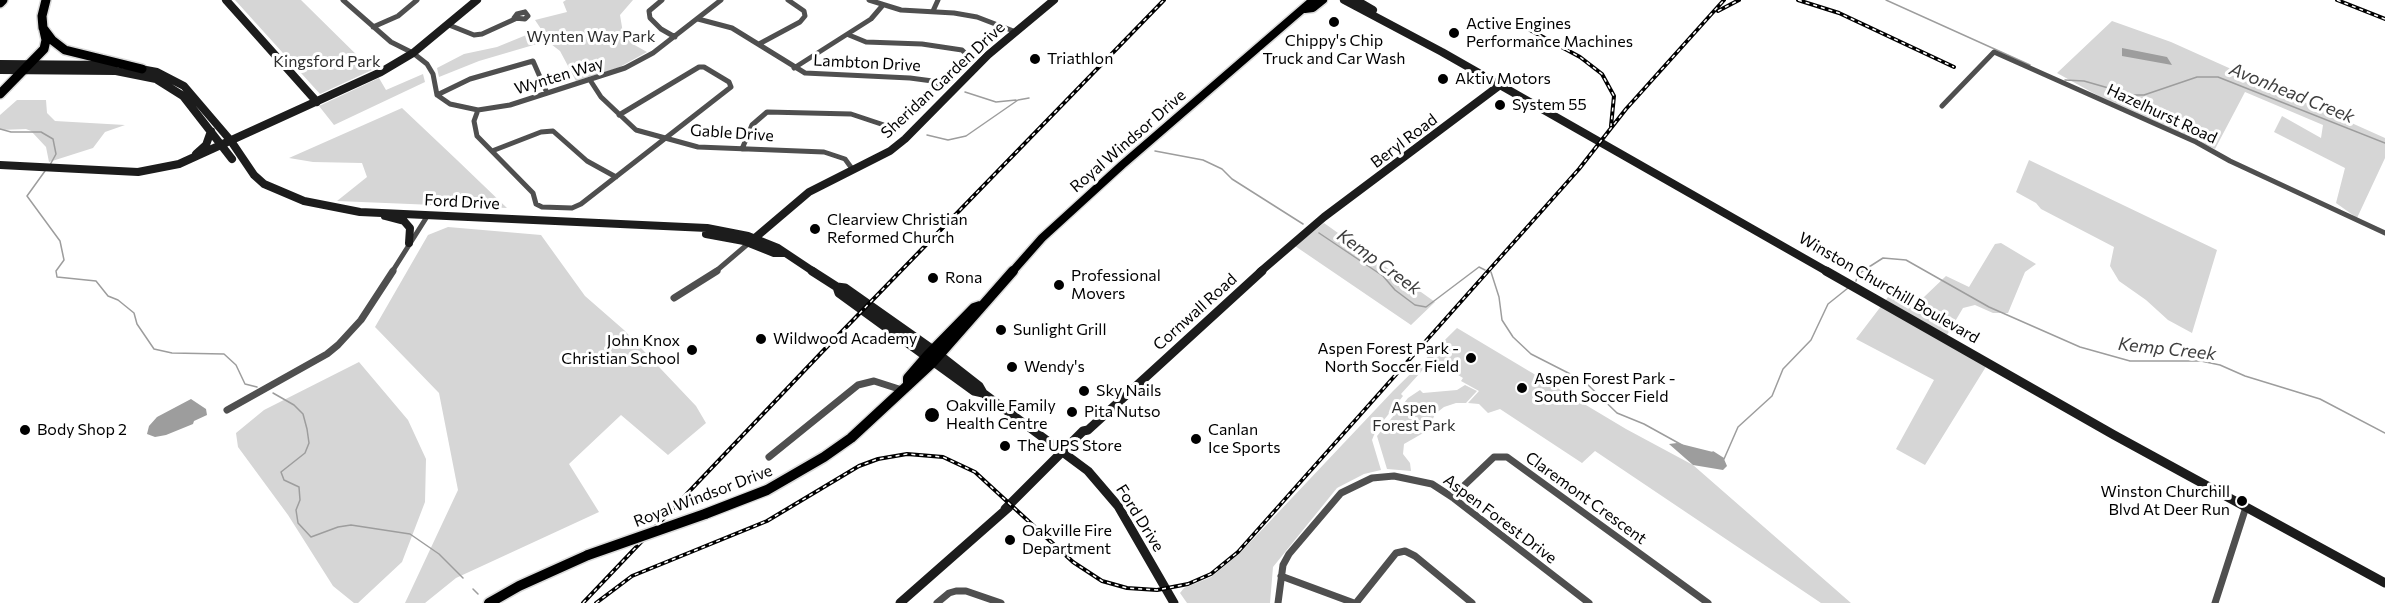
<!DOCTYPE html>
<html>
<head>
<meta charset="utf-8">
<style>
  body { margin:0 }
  canvas { display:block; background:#fff }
</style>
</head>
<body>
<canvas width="2385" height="603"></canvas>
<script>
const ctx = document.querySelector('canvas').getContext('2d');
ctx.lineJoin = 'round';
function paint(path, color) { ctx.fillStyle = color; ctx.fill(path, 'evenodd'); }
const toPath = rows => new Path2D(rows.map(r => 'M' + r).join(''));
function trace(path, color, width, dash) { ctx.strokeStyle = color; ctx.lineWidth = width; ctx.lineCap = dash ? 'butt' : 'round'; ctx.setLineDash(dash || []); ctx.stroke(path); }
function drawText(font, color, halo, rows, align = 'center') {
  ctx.font = font + ' Commissioner,sans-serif'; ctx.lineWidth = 6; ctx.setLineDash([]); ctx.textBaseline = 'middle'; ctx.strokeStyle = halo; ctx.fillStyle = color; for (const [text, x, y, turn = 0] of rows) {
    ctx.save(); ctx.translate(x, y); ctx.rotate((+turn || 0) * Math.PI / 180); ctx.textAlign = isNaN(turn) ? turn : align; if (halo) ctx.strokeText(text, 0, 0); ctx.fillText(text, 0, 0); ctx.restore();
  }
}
paint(toPath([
  [235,0,301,0,372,70,320,94],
  [566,0,633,0,620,15,623,33,631,43,647,52,618,68,576,81,560,51,547,41,479,61,439,77,437,68,464,54,497,47,541,29,535,20,567,12,563,2],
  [2112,21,2171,42,2385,138,2385,158,2357,218,2336,203,2345,168,2274,132,2282,116,2321,138,2323,125,2245,92,2215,149,2104,99,2057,73],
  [423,74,425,82,334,125,319,106,379,78,386,90],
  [17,100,46,100,47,113,55,121,125,125,105,132,93,148,49,162,46,147,31,131,26,129,0,130,0,115],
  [402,108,457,160,507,208,337,201,367,177,362,163,313,162,289,158],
  [2029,160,2217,250,2192,333,2168,320,2146,300,2119,281,2110,266,2114,247,2041,209,2036,203,2016,192],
  [1324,223,1435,302,1411,325,1295,246],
  [448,227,541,235,585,296,624,330,696,406,706,423,668,455,621,415,569,464,599,512,456,578,425,603,405,603,458,490,439,393,375,327,428,235],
  [2001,243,2036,264,2025,272,2008,313,1993,313,1975,305,1963,308,1944,340,1987,365,1925,465,1896,449,1934,380,1856,339,1888,297,1910,302,1924,297,1946,276,1969,287,1995,244],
  [1457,328,1626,429,1693,465,1851,603,1821,603,1595,451,1582,463,1500,409,1488,413,1479,404,1468,403,1479,391,1461,381,1463,378,1437,362,1434,365,1429,363,1401,394,1403,396,1376,430,1372,440,1381,470,1364,474,1337,488,1273,567,1270,603,1187,603,1180,593,1184,588,1211,577,1239,554,1393,391],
  [359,362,408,420,426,459,425,502,402,562,358,603,354,603,333,586,288,515,238,447,236,433,264,410],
  [1465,385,1477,391,1466,403,1456,403,1444,407,1435,414,1432,421,1432,428,1404,444,1403,454,1410,463,1411,471,1387,469,1377,436,1408,398,1420,390,1423,393,1457,390]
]), '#d6d6d6');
paint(toPath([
  [2122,48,2167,57,2172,65,2122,56],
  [191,399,206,409,207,415,194,421,193,424,166,435,155,437,147,434,149,426,157,417],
  [1677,443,1713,452,1724,459,1727,466,1723,470,1693,465,1669,444]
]), '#9d9d9d');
trace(toPath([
  [1886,0,2030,65],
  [2065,80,2084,81,2133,95,2144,95,2197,77,2218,77,2385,143],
  [965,92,996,102,1016,100],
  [0,129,11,132,41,132,53,139,56,154,50,165],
  [927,135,948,140,966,136,1018,100,1029,98],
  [1155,151,1203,160,1222,169,1232,179,1303,224],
  [45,171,27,196,60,241,64,260,56,271,57,277,96,281,108,296,118,300,134,313,137,324,154,349,172,353,224,354,236,365,245,384,257,387],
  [1319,233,1383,276,1395,290,1415,305,1426,307,1479,267,1485,270],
  [1491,272,1499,297,1502,320,1513,337,1531,354,1584,381,1617,413,1644,424,1682,445],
  [1856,281,1858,274,1883,258,1906,260,1989,307,2080,347,2130,361,2201,361,2220,365,2245,376,2320,399,2385,433],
  [273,393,294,405,303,414,307,429,309,443,305,453,281,472,284,480,299,487,300,500,296,510,298,523,311,537,338,527,351,525,410,534,439,554,463,578],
  [1713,452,1724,459,1738,427,1772,396,1783,369,1811,340,1828,304,1848,288],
  [473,589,478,594]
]), '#9d9d9d', 1.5);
const primaryFar1 = toPath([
  [1305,9,1313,8,1323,0],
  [1012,272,1042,238,1122,165,1313,0]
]);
const primary = toPath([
  [908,383,908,378,927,356,974,308,980,306],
  [705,514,767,490,824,457,851,438,933,362,1013,271],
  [489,603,519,586,588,555]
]);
const highway = toPath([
  [46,0,42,16,43,28,52,40,65,50,142,69],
  [0,3,3,0],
  [0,94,44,49,46,40,44,31]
]);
trace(primaryFar1, '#dbdbdb', 11);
trace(primary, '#dbdbdb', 13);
trace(highway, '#dbdbdb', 12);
trace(toPath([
  [343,0,391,42,413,53,427,64,433,74,437,95,450,104,478,110,510,105,625,68,653,53,721,0],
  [662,0,649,11,650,18,661,29,675,37],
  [869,0,901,10,954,13,977,17,1016,32],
  [933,11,938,0],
  [525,12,528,16,525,19,514,18,517,14,525,12],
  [698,19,732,28,805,73,910,78,940,82],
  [449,25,474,35,482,34,515,19],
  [373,27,398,16,417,0],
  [759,44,800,22,805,16,804,11,788,0],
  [794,68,871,19,883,5],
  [590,80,601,97,636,130,698,147,824,152,845,159,853,170],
  [437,95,470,79,533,61,547,93],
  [1942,106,1994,52,2196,142,2230,161,2385,233],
  [478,110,474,121,477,136,533,193,536,204,542,207,572,208,581,204,731,87,729,82,704,67,699,67,619,115],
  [742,149,752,125,767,112,851,114,887,126,896,125,967,55,962,50,922,44,866,42,849,35],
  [492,151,541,132,553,131,587,161,616,177],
  [392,272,428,215],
  [715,272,749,243]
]), '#4f4f4f', 5);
trace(toPath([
  [674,298,717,271],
  [227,410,327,354,338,345,361,320,393,271],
  [769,457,858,385,874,381,902,390],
  [1452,497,1494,457,1507,457,1708,603],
  [1281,576,1354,603],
  [937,603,949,593,956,591,966,591,1001,603],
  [1278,603,1283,565,1289,554,1341,493,1372,478,1394,476,1432,484,1452,497,1589,603],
  [1356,603,1396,553,1405,551,1415,556,1472,603],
  [2215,603,2246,507]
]), '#4f4f4f', 7);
trace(toPath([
  [226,0,317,102],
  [1344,0,1442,52,1828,272],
  [1356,0,1373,10],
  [0,64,114,65],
  [135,68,157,72,184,86,231,141,254,175,264,184,304,201,360,212,707,228,748,236,778,248,814,272],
  [0,70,116,71,156,79,183,96,232,159],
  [196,154,206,145,211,131],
  [0,165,138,172,179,164,381,72,413,53,477,0],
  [385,216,404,221,410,228,409,243],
  [706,234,744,241,774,253,783,253],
  [749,243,809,192,890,151,905,139,988,55,1054,0],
  [1260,272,1324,217,1500,85]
]), '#1c1c1c', 8);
trace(toPath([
  [812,271,837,287,839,293,894,333,974,391,983,393,1088,471,1118,506,1174,603],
  [1826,271,2114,435,2385,583],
  [837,287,845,288,933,350,979,386,983,393],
  [1005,509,1083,431,1088,430,1262,271],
  [900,603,1009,507]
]), '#1c1c1c', 9);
trace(primaryFar1, '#000', 8);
trace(primary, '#000', 10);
trace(highway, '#000', 9);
const rail = toPath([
  [1798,0,1839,13,1954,67],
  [2337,0,2385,19],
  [1718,11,1739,0],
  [1517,23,1580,57,1602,74,1614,96,1611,126],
  [583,603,822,352,1164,0],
  [596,603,632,576,767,521,859,466,878,459,907,454,943,457,975,472,1073,562,1102,581,1127,588,1157,590,1188,584,1211,574,1238,552,1579,169,1626,109,1724,0]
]);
trace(rail, '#000', 4);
trace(rail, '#fff', 1.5, [4]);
const primaryBridge = toPath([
  [588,555,705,514]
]);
trace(primaryBridge, '#dbdbdb', 13, []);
trace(primaryBridge, '#000', 10);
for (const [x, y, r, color] of [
  [1334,22,6,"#000"],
  [1454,33,6,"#000"],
  [1035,59,6,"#000"],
  [1443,79,6,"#000"],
  [1500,105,6,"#000"],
  [815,229,6,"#000"],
  [933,278,6,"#000"],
  [1059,285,6,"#000"],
  [1001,330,6,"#000"],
  [761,339,6,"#000"],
  [692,350,6,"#000"],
  [1471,358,6,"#000"],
  [1012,367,6,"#000"],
  [1522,388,6,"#000"],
  [1084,391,6,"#000"],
  [1072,412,6,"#000"],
  [932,415,8,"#000"],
  [25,430,6,"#000"],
  [1196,439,6,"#000"],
  [1005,446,6,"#000"],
  [2242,501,6,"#000"],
  [1010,540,6,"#000"]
]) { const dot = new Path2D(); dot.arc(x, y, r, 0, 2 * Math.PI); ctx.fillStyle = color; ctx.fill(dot); trace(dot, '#fff', 2); }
drawText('16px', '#000', '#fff', [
  ["Active Engines",1466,24],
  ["Performance Machines",1466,42],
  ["Chippy's Chip",1334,41,"center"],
  ["Truck and Car Wash",1334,59,"center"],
  ["Triathlon",1047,59],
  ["Aktiv Motors",1455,79],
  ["System 55",1512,105],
  ["Clearview Christian",827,220],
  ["Reformed Church",827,238],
  ["Professional",1071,276],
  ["Movers",1071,294],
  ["Rona",945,278],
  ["Sunlight Grill",1013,330],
  ["Wildwood Academy",773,339],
  ["John Knox",680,341,"right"],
  ["Christian School",680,359,"right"],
  ["Aspen Forest Park -",1459,349,"right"],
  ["North Soccer Field",1459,367,"right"],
  ["Wendy's",1024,367],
  ["Aspen Forest Park -",1534,379],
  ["South Soccer Field",1534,397],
  ["Sky Nails",1096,391],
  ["Oakville Family",946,406],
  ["Health Centre",946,424],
  ["Pita Nutso",1084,412],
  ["Body Shop 2",37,430],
  ["Canlan",1208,430],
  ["Ice Sports",1208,448],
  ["The UPS Store",1017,446],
  ["Winston Churchill",2230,492,"right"],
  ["Blvd At Deer Run",2230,510,"right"],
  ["Oakville Fire",1022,531],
  ["Department",1022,549]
], 'left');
drawText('16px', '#2d2d2d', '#fff', [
  ["Wynten Way Park",591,37],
  ["Kingsford Park",327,62],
  ["Aspen",1414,408],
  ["Forest Park",1414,426]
]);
drawText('16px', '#000', '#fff', [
  ["Lambton Drive",867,63,3],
  ["Wynten Way",559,76,-17],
  ["Sheridan Garden Drive",943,80,-43],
  ["Hazelhurst Road",2162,114,25],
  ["Gable Drive",732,133,4],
  ["Royal Windsor Drive",1128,141,-41],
  ["Beryl Road",1404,141,-37],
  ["Ford Drive",462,202,3],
  ["Winston Churchill Boulevard",1889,288,30],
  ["Cornwall Road",1195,312,-42],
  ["Royal Windsor Drive",703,496,-21],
  ["Claremont Crescent",1586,498,36],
  ["Ford Drive",1140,518,58],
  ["Aspen Forest Drive",1500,519,37]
]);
drawText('italic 18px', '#3e3e3e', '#fff', [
  ["Avonhead Creek",2292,93,22],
  ["Kemp Creek",1379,262,36],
  ["Kemp Creek",2167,349,6]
]);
</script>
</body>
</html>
